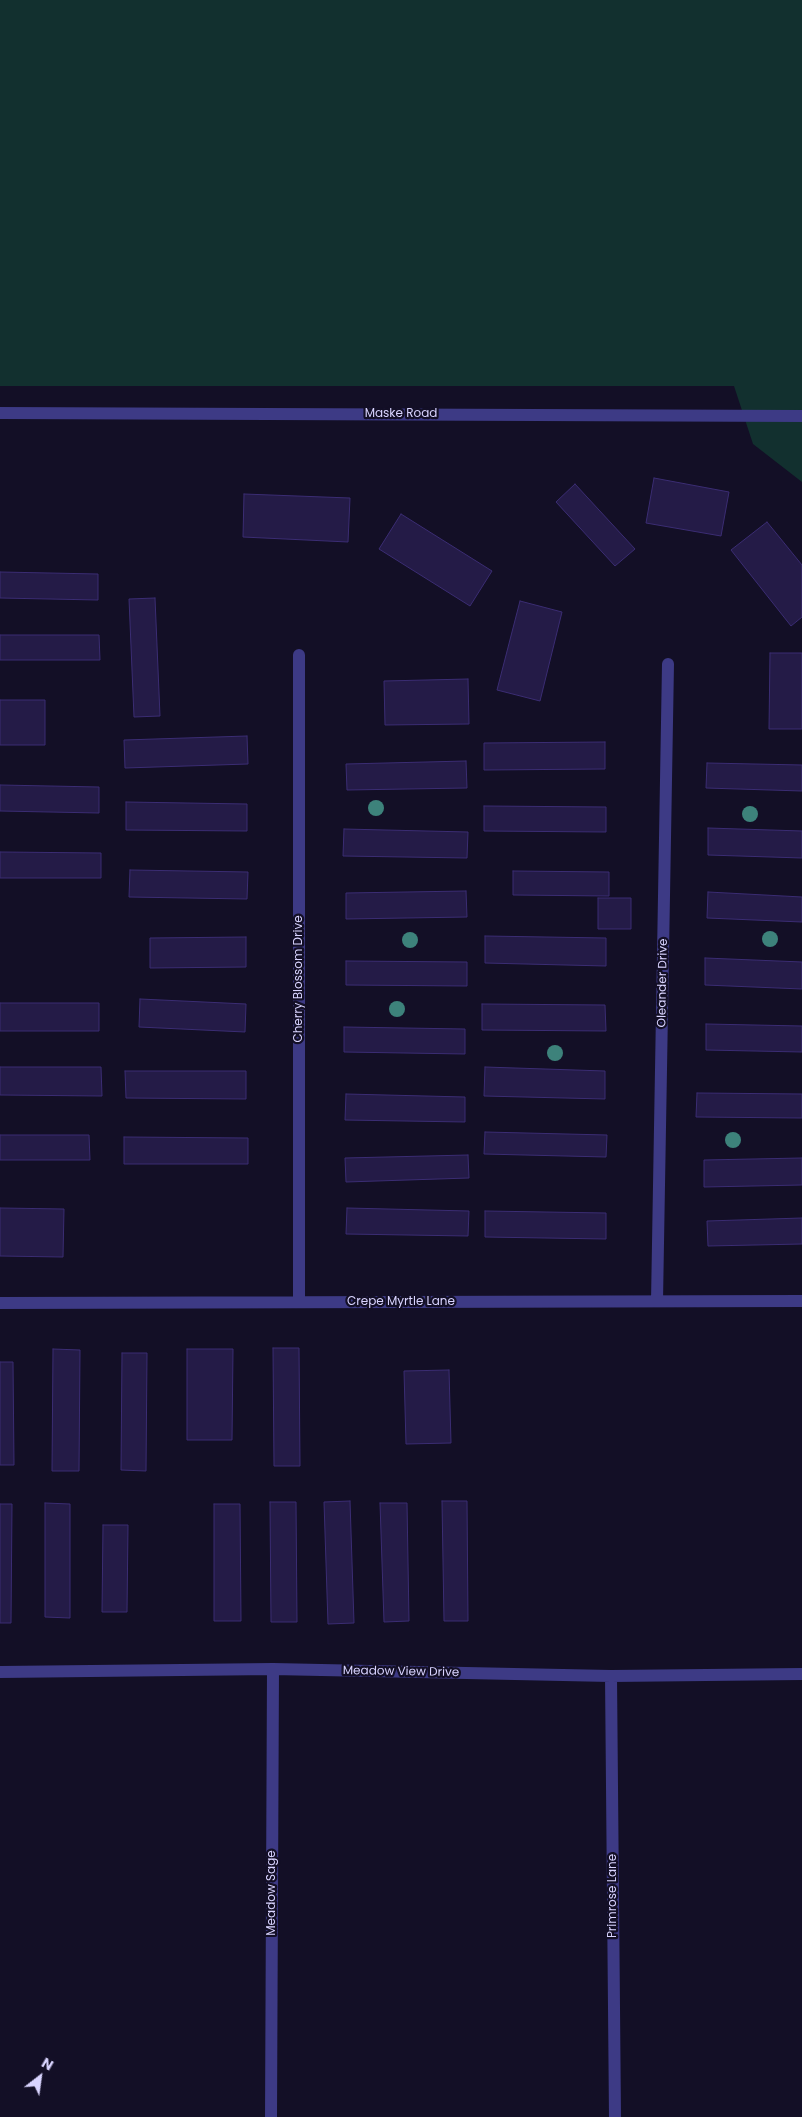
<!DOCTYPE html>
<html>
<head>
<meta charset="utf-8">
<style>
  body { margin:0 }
  #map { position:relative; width:802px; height:2117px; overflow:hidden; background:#130f26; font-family:Poppins,sans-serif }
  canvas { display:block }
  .north { position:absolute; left:15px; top:2052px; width:50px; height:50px; -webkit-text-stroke:4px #130f26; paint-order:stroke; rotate:30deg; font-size:14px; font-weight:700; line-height:20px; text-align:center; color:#d9d4ff }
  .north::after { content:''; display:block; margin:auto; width:18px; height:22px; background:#d9d4ff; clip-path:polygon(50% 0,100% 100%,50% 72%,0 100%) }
</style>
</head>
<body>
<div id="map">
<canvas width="802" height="2117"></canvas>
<div class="north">N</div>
</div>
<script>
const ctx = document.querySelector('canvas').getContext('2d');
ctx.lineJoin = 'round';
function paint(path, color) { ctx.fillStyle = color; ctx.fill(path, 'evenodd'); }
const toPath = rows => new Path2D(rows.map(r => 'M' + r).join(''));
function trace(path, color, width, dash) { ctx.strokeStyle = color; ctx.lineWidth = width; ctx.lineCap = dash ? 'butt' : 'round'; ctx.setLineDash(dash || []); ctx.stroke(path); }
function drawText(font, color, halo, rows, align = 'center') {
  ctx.font = font + ' Poppins,sans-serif'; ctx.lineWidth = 4.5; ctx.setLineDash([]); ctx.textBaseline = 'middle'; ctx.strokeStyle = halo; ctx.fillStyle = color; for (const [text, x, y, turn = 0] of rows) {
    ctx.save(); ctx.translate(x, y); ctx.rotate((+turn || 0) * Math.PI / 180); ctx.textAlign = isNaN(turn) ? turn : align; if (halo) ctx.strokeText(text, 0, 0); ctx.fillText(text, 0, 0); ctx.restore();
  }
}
paint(toPath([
  [0,0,802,0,802,482,753,444,734,386,0,386]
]), '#12302f');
const building = toPath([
  [654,478,729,492,721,536,646,523,654,478],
  [575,484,635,549,615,566,556,502,575,484],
  [244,494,350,498,348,542,243,537,244,494],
  [401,514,492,571,470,606,379,549,401,514],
  [767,522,802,565,802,617,791,626,731,550,767,522],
  [0,572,98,574,98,600,0,598,0,572],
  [155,598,160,716,134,717,129,599,155,598],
  [520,601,562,612,540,701,497,690,520,601],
  [0,635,99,635,100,660,0,660,0,635],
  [770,653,802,653,802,729,769,729,770,653],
  [468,679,469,724,385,725,384,681,468,679],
  [0,700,45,700,45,745,0,745,0,700],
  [247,736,248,764,125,768,124,740,247,736],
  [605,742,605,769,484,770,484,743,605,742],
  [466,761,467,788,347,790,346,764,466,761],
  [707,763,802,765,802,791,706,788,707,763],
  [0,785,99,787,99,813,0,811,0,785],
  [126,802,247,804,247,831,126,830,126,802],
  [484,806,606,807,606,832,484,831,484,806],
  [708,828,802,831,802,858,708,855,708,828],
  [344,829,468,832,467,858,343,856,344,829],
  [0,852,101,853,101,878,0,878,0,852],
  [130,870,248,872,247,899,129,897,130,870],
  [513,871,609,872,609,896,513,895,513,871],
  [466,891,467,917,346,919,346,893,466,891],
  [708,892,802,897,802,922,707,918,708,892],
  [598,898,631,898,631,929,598,929,598,898],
  [485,936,606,938,606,966,485,963,485,936],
  [246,937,246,967,150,968,150,938,246,937],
  [705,958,802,962,802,989,705,985,705,958],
  [346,961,467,962,467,986,346,985,346,961],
  [140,999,246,1004,245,1032,139,1027,140,999],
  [0,1003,99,1003,99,1031,0,1031,0,1003],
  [482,1004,605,1005,606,1031,482,1030,482,1004],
  [706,1024,802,1026,802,1052,706,1050,706,1024],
  [344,1027,465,1029,465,1054,344,1052,344,1027],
  [0,1067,101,1067,102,1096,0,1095,0,1067],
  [485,1067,605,1071,605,1099,484,1096,485,1067],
  [125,1071,246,1071,246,1099,126,1098,125,1071],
  [697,1093,802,1094,802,1118,696,1117,697,1093],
  [346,1094,465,1097,465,1122,345,1120,346,1094],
  [485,1132,607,1135,606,1157,484,1154,485,1132],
  [0,1135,89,1135,90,1160,0,1160,0,1135],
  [124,1137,248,1138,248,1164,124,1164,124,1137],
  [468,1155,469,1178,346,1182,345,1158,468,1155],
  [802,1158,802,1185,704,1187,704,1160,802,1158],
  [0,1208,64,1209,63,1257,0,1256,0,1208],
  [347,1208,469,1211,468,1236,346,1234,347,1208],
  [485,1211,606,1213,606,1239,485,1237,485,1211],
  [802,1218,802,1244,708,1246,707,1221,802,1218],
  [273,1348,299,1348,300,1466,274,1466,273,1348],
  [53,1349,80,1350,79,1471,52,1471,53,1349],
  [187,1349,233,1349,232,1440,187,1440,187,1349],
  [122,1353,147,1353,146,1471,121,1470,122,1353],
  [0,1362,13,1362,14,1465,0,1465,0,1362],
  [449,1370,451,1443,406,1444,404,1371,449,1370],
  [350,1501,354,1623,328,1624,324,1502,350,1501],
  [442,1501,467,1501,468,1621,444,1621,442,1501],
  [270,1502,296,1502,297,1622,271,1622,270,1502],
  [45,1503,70,1504,70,1618,45,1617,45,1503],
  [380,1503,407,1503,409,1621,384,1622,380,1503],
  [0,1504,12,1504,11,1623,0,1623,0,1504],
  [214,1504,240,1504,241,1621,214,1621,214,1504],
  [103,1525,128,1525,127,1612,102,1612,103,1525]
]);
paint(building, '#241b47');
trace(building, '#3b2d73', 1);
trace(toPath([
  [657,1301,668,664],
  [299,1302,299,655],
  [0,1303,802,1301],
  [0,1672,273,1669,611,1676,802,1674],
  [611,1676,615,2117],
  [271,2117,273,1669]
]), '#3d3a85', 12);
trace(toPath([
  [0,413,802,416]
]), '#3d3a85', 12);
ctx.fillStyle = '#3d827b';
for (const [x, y] of [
  [376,808],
  [750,814],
  [770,939],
  [410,940],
  [397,1009],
  [555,1053],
  [733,1140]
]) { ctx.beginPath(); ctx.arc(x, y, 8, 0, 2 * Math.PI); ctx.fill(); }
drawText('12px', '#d9d4ff', '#130f26', [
  ["Maske Road",401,414],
  ["Cherry Blossom Drive",299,979,-90],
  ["Oleander Drive",663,983,-89],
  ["Crepe Myrtle Lane",401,1302],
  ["Meadow View Drive",401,1672,1],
  ["Meadow Sage",272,1893,-90],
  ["Primrose Lane",613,1896,-90]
]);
</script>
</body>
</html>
